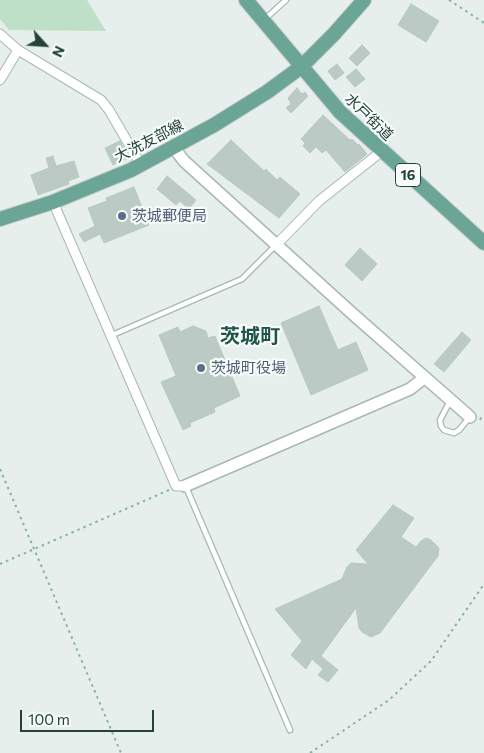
<!DOCTYPE html>
<html>
<head>
<meta charset="utf-8">
<style>
  body { margin:0 }
  #map { position:relative; width:484px; height:753px; overflow:hidden; background:#e6efeb; font-family:Commissioner,sans-serif }
  canvas { display:block }
  .north { position:absolute; left:20px; top:20px; width:50px; height:50px; -webkit-text-stroke:4px #f7fbf9; paint-order:stroke; rotate:116deg; font-size:14px; font-weight:700; line-height:20px; text-align:center; color:#24423a }
  .north::after { content:''; display:block; margin:auto; width:18px; height:22px; background:#24423a; clip-path:polygon(50% 0,100% 100%,50% 72%,0 100%) }
  .scale { position:absolute; left:20px; top:710px; width:134px; height:22px; box-sizing:border-box; border:2px solid #24423a; border-top:0; padding-left:6px; font-size:15px; line-height:18px; white-space:nowrap; color:#24423a; -webkit-text-stroke:4px #f7fbf9; paint-order:stroke }
</style>
</head>
<body>
<div id="map">
<canvas width="484" height="753"></canvas>
<div class="north">N</div>
<div class="scale">100 m</div>
</div>
<script>
const ctx = document.querySelector('canvas').getContext('2d');
ctx.lineJoin = 'round';
function paint(path, color) { ctx.fillStyle = color; ctx.fill(path, 'evenodd'); }
const toPath = rows => new Path2D(rows.map(r => 'M' + r).join(''));
function trace(path, color, width, dash) { ctx.strokeStyle = color; ctx.lineWidth = width; ctx.lineCap = dash ? 'butt' : 'round'; ctx.setLineDash(dash || []); ctx.stroke(path); }
function drawText(font, color, halo, rows, align = 'center') {
  ctx.font = font + ' Commissioner,"Noto Sans JP",sans-serif'; ctx.lineWidth = 4.5; ctx.setLineDash([]); ctx.textBaseline = 'middle'; ctx.strokeStyle = halo; ctx.fillStyle = color; for (const [text, x, y, turn = 0] of rows) {
    ctx.save(); ctx.translate(x, y); ctx.rotate((+turn || 0) * Math.PI / 180); ctx.textAlign = isNaN(turn) ? turn : align; if (halo) ctx.strokeText(text, 0, 0); ctx.fillText(text, 0, 0); ctx.restore();
  }
}
paint(toPath([
  [0,0,87,0,106,31,9,30,0,19]
]), '#bfe0c8');
const building = toPath([
  [411,4,439,21,426,42,398,25,411,4],
  [362,45,370,53,357,66,349,58,362,45],
  [337,64,344,73,335,80,328,71,337,64],
  [356,69,365,79,355,87,346,77,356,69],
  [297,88,302,94,305,92,308,96,291,113,286,108,291,104,288,98,297,88],
  [323,115,350,140,352,139,358,145,359,144,367,154,345,172,326,150,322,153,316,147,310,153,303,146,305,143,301,139,323,115],
  [231,140,264,171,266,169,277,180,280,177,300,194,279,218,207,164,231,140],
  [120,141,128,158,113,165,105,148,120,141],
  [53,156,56,166,74,161,79,177,68,181,69,184,38,195,31,175,49,168,46,158,53,156],
  [167,176,196,200,189,209,180,201,176,205,157,189,167,176],
  [134,187,149,225,104,243,100,234,84,242,79,234,95,226,88,208,107,201,106,198,134,187],
  [360,248,377,264,362,281,345,265,360,248],
  [319,306,338,350,356,342,368,370,311,395,281,323,319,306],
  [193,326,206,331,208,338,215,336,240,396,214,408,215,412,190,423,191,426,183,430,161,382,176,376,159,335,178,327,180,332,193,326],
  [462,332,471,340,444,372,434,364,462,332],
  [393,505,414,518,401,537,416,547,421,541,426,538,431,540,439,548,438,556,380,633,371,637,362,632,359,628,356,608,321,656,338,670,328,682,318,675,323,669,312,659,306,669,291,655,302,641,275,609,342,579,347,567,351,563,368,564,356,550,393,505]
]);
paint(building, '#bbcac4');
trace(building, '#b8c9c2', 1);
const service = toPath([
  [265,19,286,0],
  [110,336,242,279,276,245],
  [450,401,440,420,441,426,444,430,454,433,459,430,469,418],
  [186,487,290,730]
]);
const minor = toPath([
  [0,34,18,50,101,100,109,110,141,165],
  [0,80,18,50],
  [53,202,176,486,185,486],
  [277,244,319,201,382,151]
]);
const tertiary = toPath([
  [174,148,184,161,355,316,470,417],
  [185,486,410,389,424,378]
]);
const primary = toPath([
  [246,0,340,112,484,243],
  [0,219,53,202,131,170,214,125,267,92,301,67,334,34,364,0]
]);
trace(service, '#a8b8b2', 7);
trace(minor, '#a8b8b2', 11);
trace(tertiary, '#a8b8b2', 14);
trace(primary, '#c2cac8', 16);
trace(toPath([
  [449,0,484,23],
  [480,420,481,418,484,420],
  [0,469,121,753],
  [0,564,169,490],
  [310,753,389,700,431,661,484,584]
]), '#86b3a5', 2, [2.5, 4]);
trace(service, '#fff', 4.5);
trace(minor, '#fff', 9);
trace(tertiary, '#fff', 11);
trace(primary, '#6aa596', 14);
for (const [x, y, r, color] of [
  [122,216,5,"#5c6f8a"],
  [201,368,5,"#5c6f8a"]
]) { const dot = new Path2D(); dot.arc(x, y, r, 0, 2 * Math.PI); ctx.fillStyle = color; ctx.fill(dot); trace(dot, '#f7fbf9', 2); }
for (const [x, y, w] of [
  [408,175,25]
]) { const box = new Path2D(); box.roundRect(x - w / 2, y - 11.5, w, 23, 4); ctx.fillStyle = '#f7fbf9'; ctx.fill(box); trace(box, '#24423a', 1); }
drawText('bold 14px', '#24423a', null, [
  ["16",408,175]
]);
drawText('15px', '#24423a', '#f7fbf9', [
  ["水戸街道",369,117,44],
  ["大洗友部線",149,141,-27]
]);
drawText('15px', '#4e5e75', '#f7fbf9', [
  ["茨城郵便局",132,216],
  ["茨城町役場",211,368]
], 'left');
drawText('bold 20px', '#1f5548', '#f7fbf9', [
  ["茨城町",250,336]
]);
</script>
</body>
</html>
